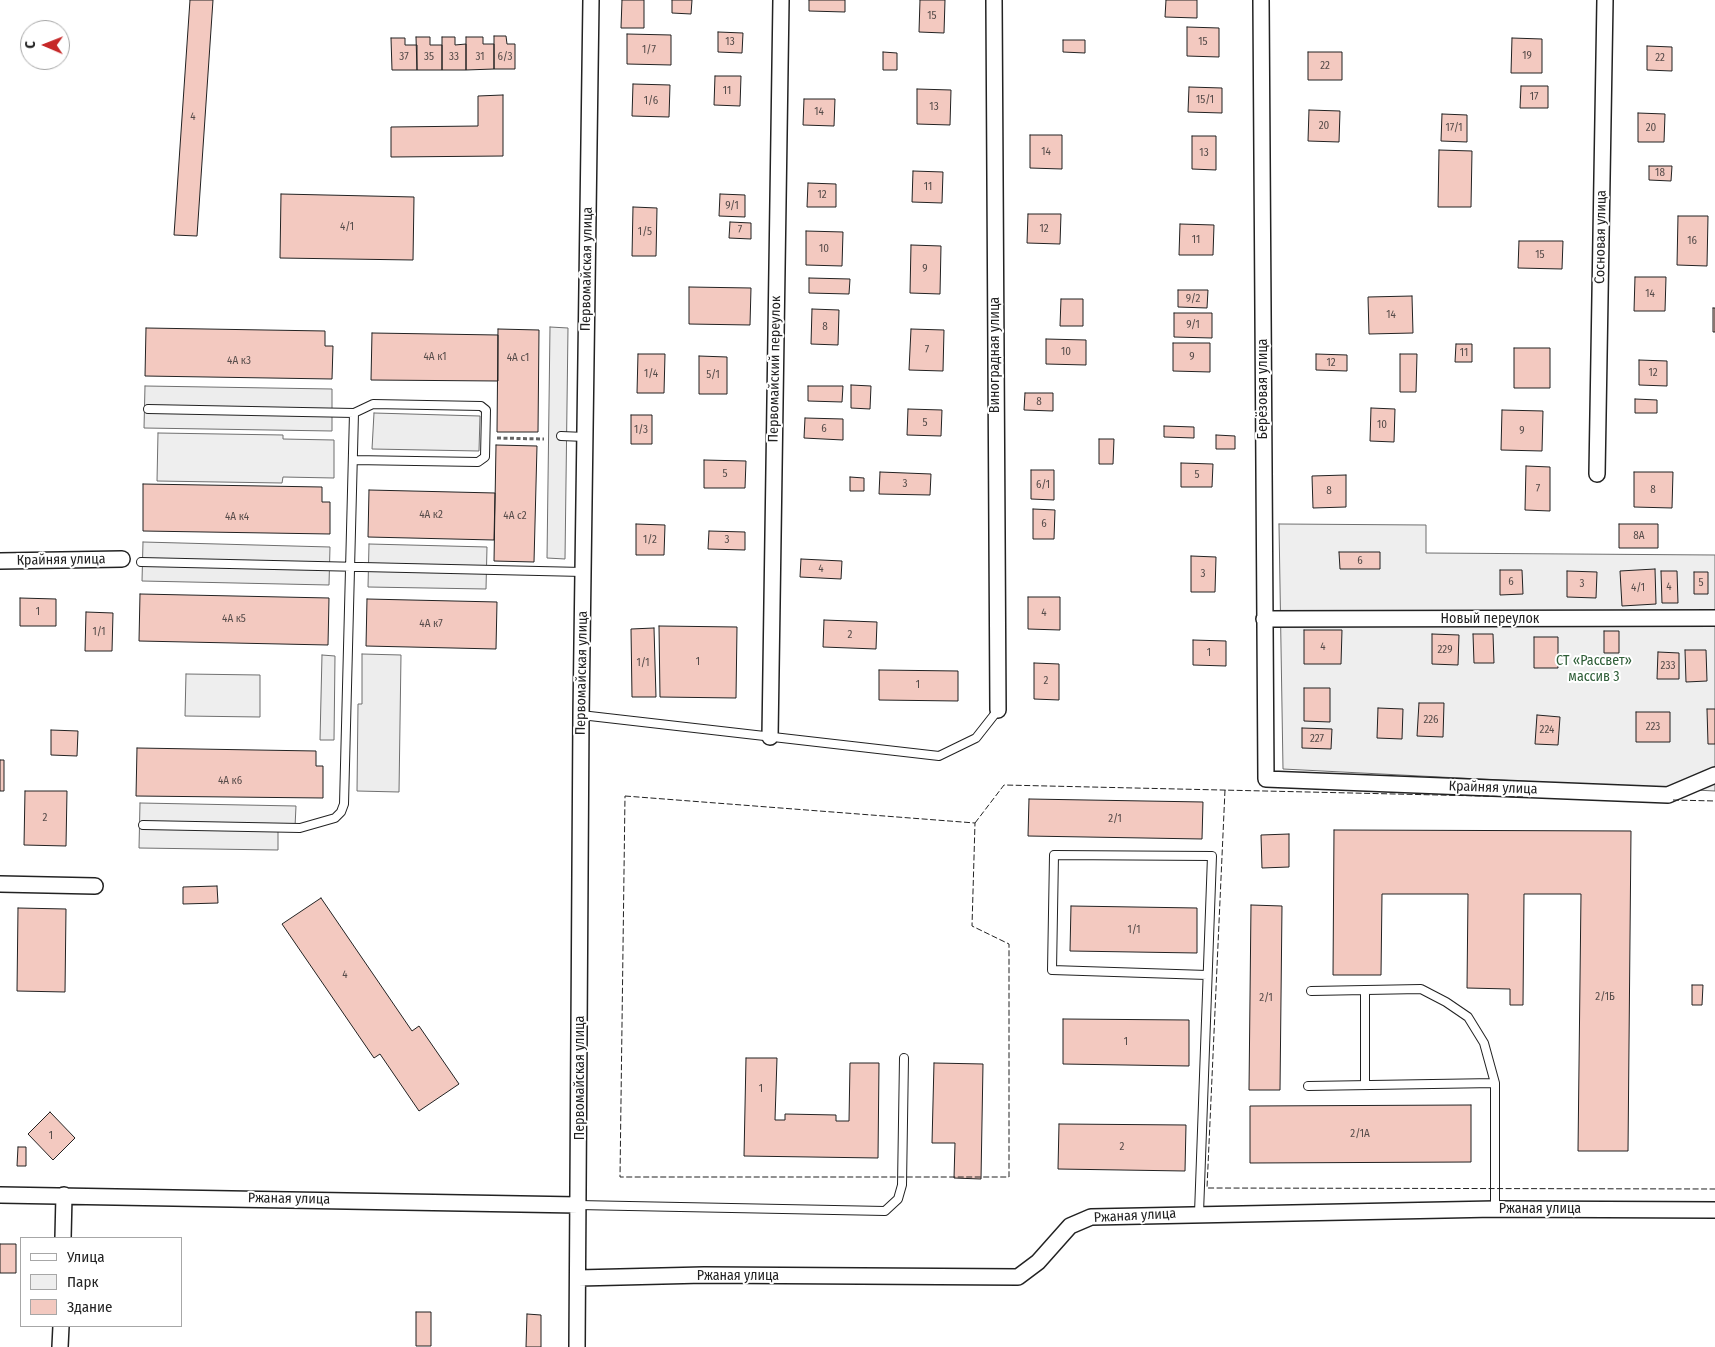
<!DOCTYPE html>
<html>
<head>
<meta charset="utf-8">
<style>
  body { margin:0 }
  #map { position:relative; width:1715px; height:1347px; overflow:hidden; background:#fff; font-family:"Fira Sans Condensed",sans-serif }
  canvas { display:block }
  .legend { position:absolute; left:20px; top:1237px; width:162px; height:90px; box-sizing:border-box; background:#fff; border:1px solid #a7a7a7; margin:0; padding:6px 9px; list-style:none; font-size:15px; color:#222 }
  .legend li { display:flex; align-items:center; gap:10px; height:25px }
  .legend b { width:25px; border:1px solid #a7a7a7 }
  .north { position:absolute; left:20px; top:20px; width:50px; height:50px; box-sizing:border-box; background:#fff; border:1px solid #a7a7a7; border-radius:50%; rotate:271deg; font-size:14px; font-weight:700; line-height:20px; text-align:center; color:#222 }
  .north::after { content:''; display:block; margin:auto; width:18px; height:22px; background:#c62828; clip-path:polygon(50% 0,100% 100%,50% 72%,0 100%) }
</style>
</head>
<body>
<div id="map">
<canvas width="1715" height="1347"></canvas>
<ul class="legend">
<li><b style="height:6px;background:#fff"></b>Улица</li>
<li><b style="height:14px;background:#eee"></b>Парк</li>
<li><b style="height:14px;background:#f3c9c0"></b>Здание</li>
</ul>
<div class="north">С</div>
</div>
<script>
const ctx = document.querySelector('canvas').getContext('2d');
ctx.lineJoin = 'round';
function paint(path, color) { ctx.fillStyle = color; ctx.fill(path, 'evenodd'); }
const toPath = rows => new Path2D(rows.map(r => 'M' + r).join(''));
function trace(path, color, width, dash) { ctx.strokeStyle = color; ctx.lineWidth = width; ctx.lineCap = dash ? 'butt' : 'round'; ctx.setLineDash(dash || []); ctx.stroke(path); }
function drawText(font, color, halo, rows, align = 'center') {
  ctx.font = font + ' "Fira Sans Condensed",sans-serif'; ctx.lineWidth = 4; ctx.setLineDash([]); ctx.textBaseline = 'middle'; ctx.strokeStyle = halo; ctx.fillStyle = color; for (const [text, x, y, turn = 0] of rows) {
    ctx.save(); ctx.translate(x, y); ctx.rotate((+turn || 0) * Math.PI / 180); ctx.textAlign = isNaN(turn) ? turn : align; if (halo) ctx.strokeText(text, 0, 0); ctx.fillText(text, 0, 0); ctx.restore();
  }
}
const green = toPath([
  [158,433,283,435,283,439,334,440,334,478,283,477,282,483,157,481,158,433],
  [1279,524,1426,525,1426,553,1715,555,1715,791,1283,769,1279,524],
  [186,674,260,675,260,717,185,716,186,674]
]);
paint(green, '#eee');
trace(green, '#6f6f6f', 1);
const parking = toPath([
  [550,327,568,328,565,559,547,558,550,327],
  [145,386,332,389,332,431,144,428,145,386],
  [374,413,480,416,479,451,372,449,374,413],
  [143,542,330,547,329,585,142,581,143,542],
  [369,544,487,547,486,589,368,587,369,544],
  [362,654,401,655,399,792,357,791,358,704,362,704,362,654],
  [322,655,335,656,334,740,320,740,322,655],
  [140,803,296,806,295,827,278,826,278,850,139,848,140,803]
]);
paint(parking, '#ededed');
trace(parking, '#6f6f6f', 1);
const building = toPath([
  [190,0,213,0,197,236,174,235,190,0],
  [622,0,644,0,644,28,621,28,622,0],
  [672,0,692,0,691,14,672,13,672,0],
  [809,0,845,0,845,12,809,11,809,0],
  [920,0,945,0,944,33,919,32,920,0],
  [1166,0,1197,0,1197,18,1165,17,1166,0],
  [1187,27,1219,28,1219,57,1187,56,1187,27],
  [718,32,743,33,742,53,718,52,718,32],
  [627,34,671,35,671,65,627,64,627,34],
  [494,36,506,36,507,44,515,44,515,69,494,69,494,36],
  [416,37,430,37,430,45,442,45,442,70,417,70,416,37],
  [442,37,455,37,455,45,466,44,466,70,442,70,442,37],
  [466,37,483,37,483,44,494,44,494,69,466,70,466,37],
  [391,38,405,38,405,45,417,45,417,70,392,70,391,38],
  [1512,38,1542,39,1542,73,1511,73,1512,38],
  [1063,40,1085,40,1085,53,1063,52,1063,40],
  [1647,46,1672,47,1672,71,1647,70,1647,46],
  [883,52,897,53,897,70,883,70,883,52],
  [1308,52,1342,52,1342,80,1308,80,1308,52],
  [715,76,741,76,740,106,714,105,715,76],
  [633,84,670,85,669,117,632,116,633,84],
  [1521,86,1548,86,1548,108,1520,108,1521,86],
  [1189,87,1222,88,1222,113,1188,112,1189,87],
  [917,89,951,90,950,125,917,124,917,89],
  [503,95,503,156,391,157,391,127,478,126,478,96,503,95],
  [804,99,835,99,834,126,803,125,804,99],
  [1309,110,1340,111,1339,142,1308,141,1309,110],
  [1638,113,1665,114,1664,142,1638,142,1638,113],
  [1442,114,1467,115,1467,142,1441,141,1442,114],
  [1030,135,1062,135,1062,169,1030,168,1030,135],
  [1192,136,1216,136,1216,170,1192,169,1192,136],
  [1439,150,1472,151,1471,207,1438,207,1439,150],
  [1649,166,1672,166,1671,181,1649,180,1649,166],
  [913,171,943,172,942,203,912,202,913,171],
  [808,183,836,184,836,207,807,207,808,183],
  [281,194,414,197,413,260,280,258,281,194],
  [720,194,745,195,745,217,719,216,720,194],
  [633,207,657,208,656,256,632,256,633,207],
  [1028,214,1061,214,1060,244,1027,243,1028,214],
  [1678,216,1708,216,1707,266,1677,265,1678,216],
  [730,222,751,223,751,239,729,238,730,222],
  [1180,224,1214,225,1213,255,1179,255,1180,224],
  [806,231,843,232,842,266,806,265,806,231],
  [1519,241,1563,241,1562,269,1518,268,1519,241],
  [911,245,941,246,940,294,910,293,911,245],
  [1635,277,1666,277,1665,311,1634,311,1635,277],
  [809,278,850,279,849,294,809,293,809,278],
  [689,287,751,288,750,325,689,324,689,287],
  [1178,290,1208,290,1207,308,1178,307,1178,290],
  [1412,296,1413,333,1369,334,1368,297,1412,296],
  [1061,299,1083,299,1083,326,1060,326,1061,299],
  [1713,308,1715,308,1715,332,1713,332,1713,308],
  [812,309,839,310,838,345,811,344,812,309],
  [1174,313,1212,313,1212,338,1174,337,1174,313],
  [146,328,325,331,325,346,333,346,332,379,145,376,146,328],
  [498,329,539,330,538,432,497,432,498,329],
  [911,329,944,330,943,371,909,370,911,329],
  [372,333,498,335,498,381,371,380,372,333],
  [1046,339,1086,340,1086,365,1046,364,1046,339],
  [1173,343,1210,343,1210,372,1173,371,1173,343],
  [1456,344,1472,344,1472,362,1455,362,1456,344],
  [1514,348,1550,348,1550,388,1514,388,1514,348],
  [638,354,665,354,664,393,637,393,638,354],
  [1316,354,1347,355,1347,371,1316,370,1316,354],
  [1400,354,1417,354,1416,392,1400,392,1400,354],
  [699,356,727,357,727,394,699,394,699,356],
  [1639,360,1667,361,1667,386,1639,385,1639,360],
  [851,385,871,386,870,409,851,408,851,385],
  [808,386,843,386,842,402,808,401,808,386],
  [1025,393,1053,393,1053,411,1024,410,1025,393],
  [1635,399,1657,400,1657,413,1635,413,1635,399],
  [1371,408,1395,409,1394,442,1370,441,1371,408],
  [908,409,942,410,941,436,907,435,908,409],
  [1502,410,1543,411,1542,451,1501,450,1502,410],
  [631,415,652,415,652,444,631,444,631,415],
  [805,418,843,419,843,440,804,438,805,418],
  [1164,426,1194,427,1194,438,1164,437,1164,426],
  [1216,435,1235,436,1235,449,1216,449,1216,435],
  [1099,439,1114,439,1113,464,1099,464,1099,439],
  [496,445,537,446,534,562,494,561,496,445],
  [704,460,746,461,745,488,704,488,704,460],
  [1181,463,1213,464,1212,487,1181,487,1181,463],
  [1526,466,1550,467,1550,511,1525,510,1526,466],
  [1031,470,1054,470,1054,500,1031,499,1031,470],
  [880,472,931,474,930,495,879,494,880,472],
  [1634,472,1673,472,1672,508,1634,507,1634,472],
  [1346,475,1346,507,1313,508,1312,476,1346,475],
  [850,477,864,478,864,491,850,491,850,477],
  [143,484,322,487,322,502,330,502,330,534,143,531,143,484],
  [369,490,495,493,494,540,368,537,369,490],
  [1033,509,1055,510,1054,539,1033,539,1033,509],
  [636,524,665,525,664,555,636,555,636,524],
  [1619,524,1658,524,1658,548,1619,548,1619,524],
  [709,531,745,532,745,550,708,549,709,531],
  [1339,552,1380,552,1380,569,1340,569,1339,552],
  [1191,556,1216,557,1215,592,1191,592,1191,556],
  [801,559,842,561,841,579,800,577,801,559],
  [1655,569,1656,604,1622,606,1620,571,1655,569],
  [1500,570,1522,570,1523,594,1500,595,1500,570],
  [1567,571,1597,572,1596,598,1567,597,1567,571],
  [1661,571,1677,571,1678,603,1662,603,1661,571],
  [1694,572,1708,572,1708,594,1694,594,1694,572],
  [140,594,329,598,328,645,139,641,140,594],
  [1028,597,1060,597,1060,630,1028,629,1028,597],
  [20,598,56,599,56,626,20,626,20,598],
  [367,599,497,602,496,649,366,646,367,599],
  [86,612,113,613,112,651,85,651,86,612],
  [824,620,877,622,876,649,823,647,824,620],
  [659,626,737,627,736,698,660,697,659,626],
  [654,628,656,697,632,697,631,629,654,628],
  [1304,630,1342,630,1341,664,1304,664,1304,630],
  [1604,631,1619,631,1619,653,1604,653,1604,631],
  [1432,634,1459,635,1458,665,1432,664,1432,634],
  [1473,634,1493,634,1494,663,1474,663,1473,634],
  [1534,637,1558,637,1558,668,1534,668,1534,637],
  [1193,640,1226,641,1226,666,1193,665,1193,640],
  [1685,650,1706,650,1707,681,1686,682,1685,650],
  [1658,652,1679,653,1679,679,1657,679,1658,652],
  [1034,663,1059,664,1059,700,1034,699,1034,663],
  [879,670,958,671,958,701,879,700,879,670],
  [1304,688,1330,688,1330,722,1304,721,1304,688],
  [1419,703,1444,703,1443,737,1417,736,1419,703],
  [1378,708,1403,709,1402,739,1377,738,1378,708],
  [1707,709,1715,709,1715,744,1708,744,1707,709],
  [1636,712,1670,712,1670,742,1636,742,1636,712],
  [1537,715,1560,717,1558,745,1535,744,1537,715],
  [1302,728,1332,729,1331,749,1302,748,1302,728],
  [51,730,78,731,77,756,51,755,51,730],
  [137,748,316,751,316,766,323,766,323,798,136,796,137,748],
  [0,760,4,760,4,791,0,791,0,760],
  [25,791,67,791,66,846,24,845,25,791],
  [1029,799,1203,802,1202,839,1028,836,1029,799],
  [1334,830,1631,831,1628,1151,1578,1151,1581,894,1524,894,1523,1005,1510,1005,1510,989,1467,988,1468,894,1382,894,1381,975,1333,975,1334,830],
  [1289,834,1289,867,1262,868,1261,835,1289,834],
  [217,886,218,903,183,904,183,887,217,886],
  [321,898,412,1031,419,1026,459,1084,419,1111,380,1054,374,1058,282,924,321,898],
  [1251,905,1282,906,1280,1090,1249,1090,1251,905],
  [1071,906,1197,908,1197,953,1070,951,1071,906],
  [18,908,66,909,65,992,17,991,18,908],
  [1692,985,1703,985,1702,1005,1692,1005,1692,985],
  [1063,1019,1189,1020,1189,1066,1063,1064,1063,1019],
  [746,1058,777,1058,775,1120,785,1120,785,1114,836,1115,836,1121,849,1121,850,1063,879,1063,878,1158,744,1156,746,1058],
  [934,1063,983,1064,981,1179,954,1178,955,1143,932,1143,934,1063],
  [1471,1105,1471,1162,1250,1163,1250,1106,1471,1105],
  [50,1112,75,1138,53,1160,28,1134,50,1112],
  [1059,1124,1186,1125,1185,1171,1058,1169,1059,1124],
  [18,1147,26,1147,26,1166,17,1166,18,1147],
  [0,1244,16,1244,16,1273,0,1273,0,1244],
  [416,1312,431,1312,431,1346,416,1346,416,1312],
  [527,1314,541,1315,541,1347,526,1347,527,1314]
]);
paint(building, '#f3c9c0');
trace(building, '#222', 1);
const lane = toPath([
  [148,409,354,413,373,404,481,406,486,410,485,457,478,462,353,460],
  [561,436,585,437],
  [141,562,583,572],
  [581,715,939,756,976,738,998,710],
  [143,825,300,828,335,818,341,812,344,804,354,413],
  [1365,990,1365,1084],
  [1311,991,1421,989,1446,1002,1468,1017,1484,1043,1495,1083,1495,1209],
  [1308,1086,1495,1083],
  [578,1205,885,1211,898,1199,902,1185,904,1058],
  [1199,1213,1212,856,1054,855,1052,970,1207,975]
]);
const street = toPath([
  [994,0,998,710],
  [1261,0,1266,779,1668,795,1715,775],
  [1597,474,1605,0],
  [0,561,122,559],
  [1264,619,1715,618],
  [770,737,781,0],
  [0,884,95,886],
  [0,1195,578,1205],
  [63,1238,64,1195],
  [578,1278,704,1275,1018,1277,1038,1262,1070,1226,1091,1217,1495,1209,1715,1210],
  [60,1347,61,1326],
  [577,1347,581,715,591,0]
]);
trace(lane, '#222', 10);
trace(street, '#222', 18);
trace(toPath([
  [497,438,544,439]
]), '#646464', 3, [4, 2.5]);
trace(lane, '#fff', 8);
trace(street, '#fff', 15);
trace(toPath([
  [1225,790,1207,1188,1715,1189],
  [625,796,975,823,972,926,1009,944,1009,1177,620,1177,625,796],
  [1673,800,1715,801],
  [975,823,1004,785,1525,797]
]), '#222', 1, [6, 2.5]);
drawText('11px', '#564c4a', null, [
  ["15",932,16],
  ["13",730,42],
  ["15",1203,42],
  ["1/7",649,50],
  ["19",1527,56],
  ["37",404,57],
  ["35",429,57],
  ["33",454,57],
  ["31",480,57],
  ["6/3",505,57],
  ["22",1660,58],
  ["22",1325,66],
  ["11",727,91],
  ["17",1534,97],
  ["15/1",1205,100],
  ["1/6",651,101],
  ["13",934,107],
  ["14",819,112],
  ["4",193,117],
  ["20",1324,126],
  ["17/1",1454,128],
  ["20",1651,128],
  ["14",1046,152],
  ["13",1204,153],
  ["18",1660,173],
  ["11",928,187],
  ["12",822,195],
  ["9/1",732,206],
  ["4/1",347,227],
  ["12",1044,229],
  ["7",740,230],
  ["1/5",645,232],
  ["11",1196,240],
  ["16",1692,241],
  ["10",824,249],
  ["15",1540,255],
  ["9",925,269],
  ["14",1650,294],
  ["9/2",1193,299],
  ["14",1391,315],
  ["9/1",1193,325],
  ["8",825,327],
  ["7",927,350],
  ["10",1066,352],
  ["11",1464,353],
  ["4А к1",435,357],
  ["9",1192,357],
  ["4А с1",518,358],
  ["4А к3",239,361],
  ["12",1331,363],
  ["12",1653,373],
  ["1/4",651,374],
  ["5/1",713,375],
  ["8",1039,402],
  ["5",925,423],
  ["10",1382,425],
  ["6",824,429],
  ["1/3",641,430],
  ["9",1522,431],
  ["5",725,474],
  ["5",1197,475],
  ["3",905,484],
  ["6/1",1043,485],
  ["7",1538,489],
  ["8",1653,490],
  ["8",1329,491],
  ["4А к2",431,515],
  ["4А с2",515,516],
  ["4А к4",237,517],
  ["6",1044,524],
  ["8А",1639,536],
  ["1/2",650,540],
  ["3",727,540],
  ["6",1360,561],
  ["4",821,569],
  ["3",1203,574],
  ["6",1511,582],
  ["5",1701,583],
  ["3",1582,584],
  ["4",1669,587],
  ["4/1",1638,588],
  ["1",38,612],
  ["4",1044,613],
  ["4А к5",234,619],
  ["4А к7",431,624],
  ["1/1",99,632],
  ["2",850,635],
  ["4",1323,647],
  ["229",1445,650],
  ["1",1209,653],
  ["1",698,662],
  ["1/1",643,663],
  ["233",1668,666],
  ["2",1046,681],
  ["1",918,685],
  ["226",1431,720],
  ["223",1653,727],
  ["224",1547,730],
  ["227",1317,739],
  ["4А к6",230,781],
  ["2",45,818],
  ["2/1",1115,819],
  ["1/1",1134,930],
  ["4",345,975],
  ["2/1Б",1605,997],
  ["2/1",1266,998],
  ["1",1126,1042],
  ["1",761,1089],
  ["2/1А",1360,1134],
  ["1",51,1136],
  ["2",1122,1147]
]);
drawText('14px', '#222', '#fff', [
  ["Сосновая улица",1601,237,-89],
  ["Первомайская улица",587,269,-89],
  ["Виноградная улица",995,355,-90],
  ["Первомайский переулок",775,369,-89],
  ["Берёзовая улица",1263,389,-90],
  ["Крайняя улица",61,560,-1],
  ["Новый переулок",1490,619],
  ["Первомайская улица",582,673,-89],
  ["Крайняя улица",1493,788,2],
  ["Первомайская улица",580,1078,-90],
  ["Ржаная улица",289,1199,1],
  ["Ржаная улица",1540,1209],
  ["Ржаная улица",1135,1216,-3],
  ["Ржаная улица",738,1276]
]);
drawText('14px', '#2f5e38', '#fff', [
  ["СТ «Рассвет»",1594,661],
  ["массив 3",1594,677]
]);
</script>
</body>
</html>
